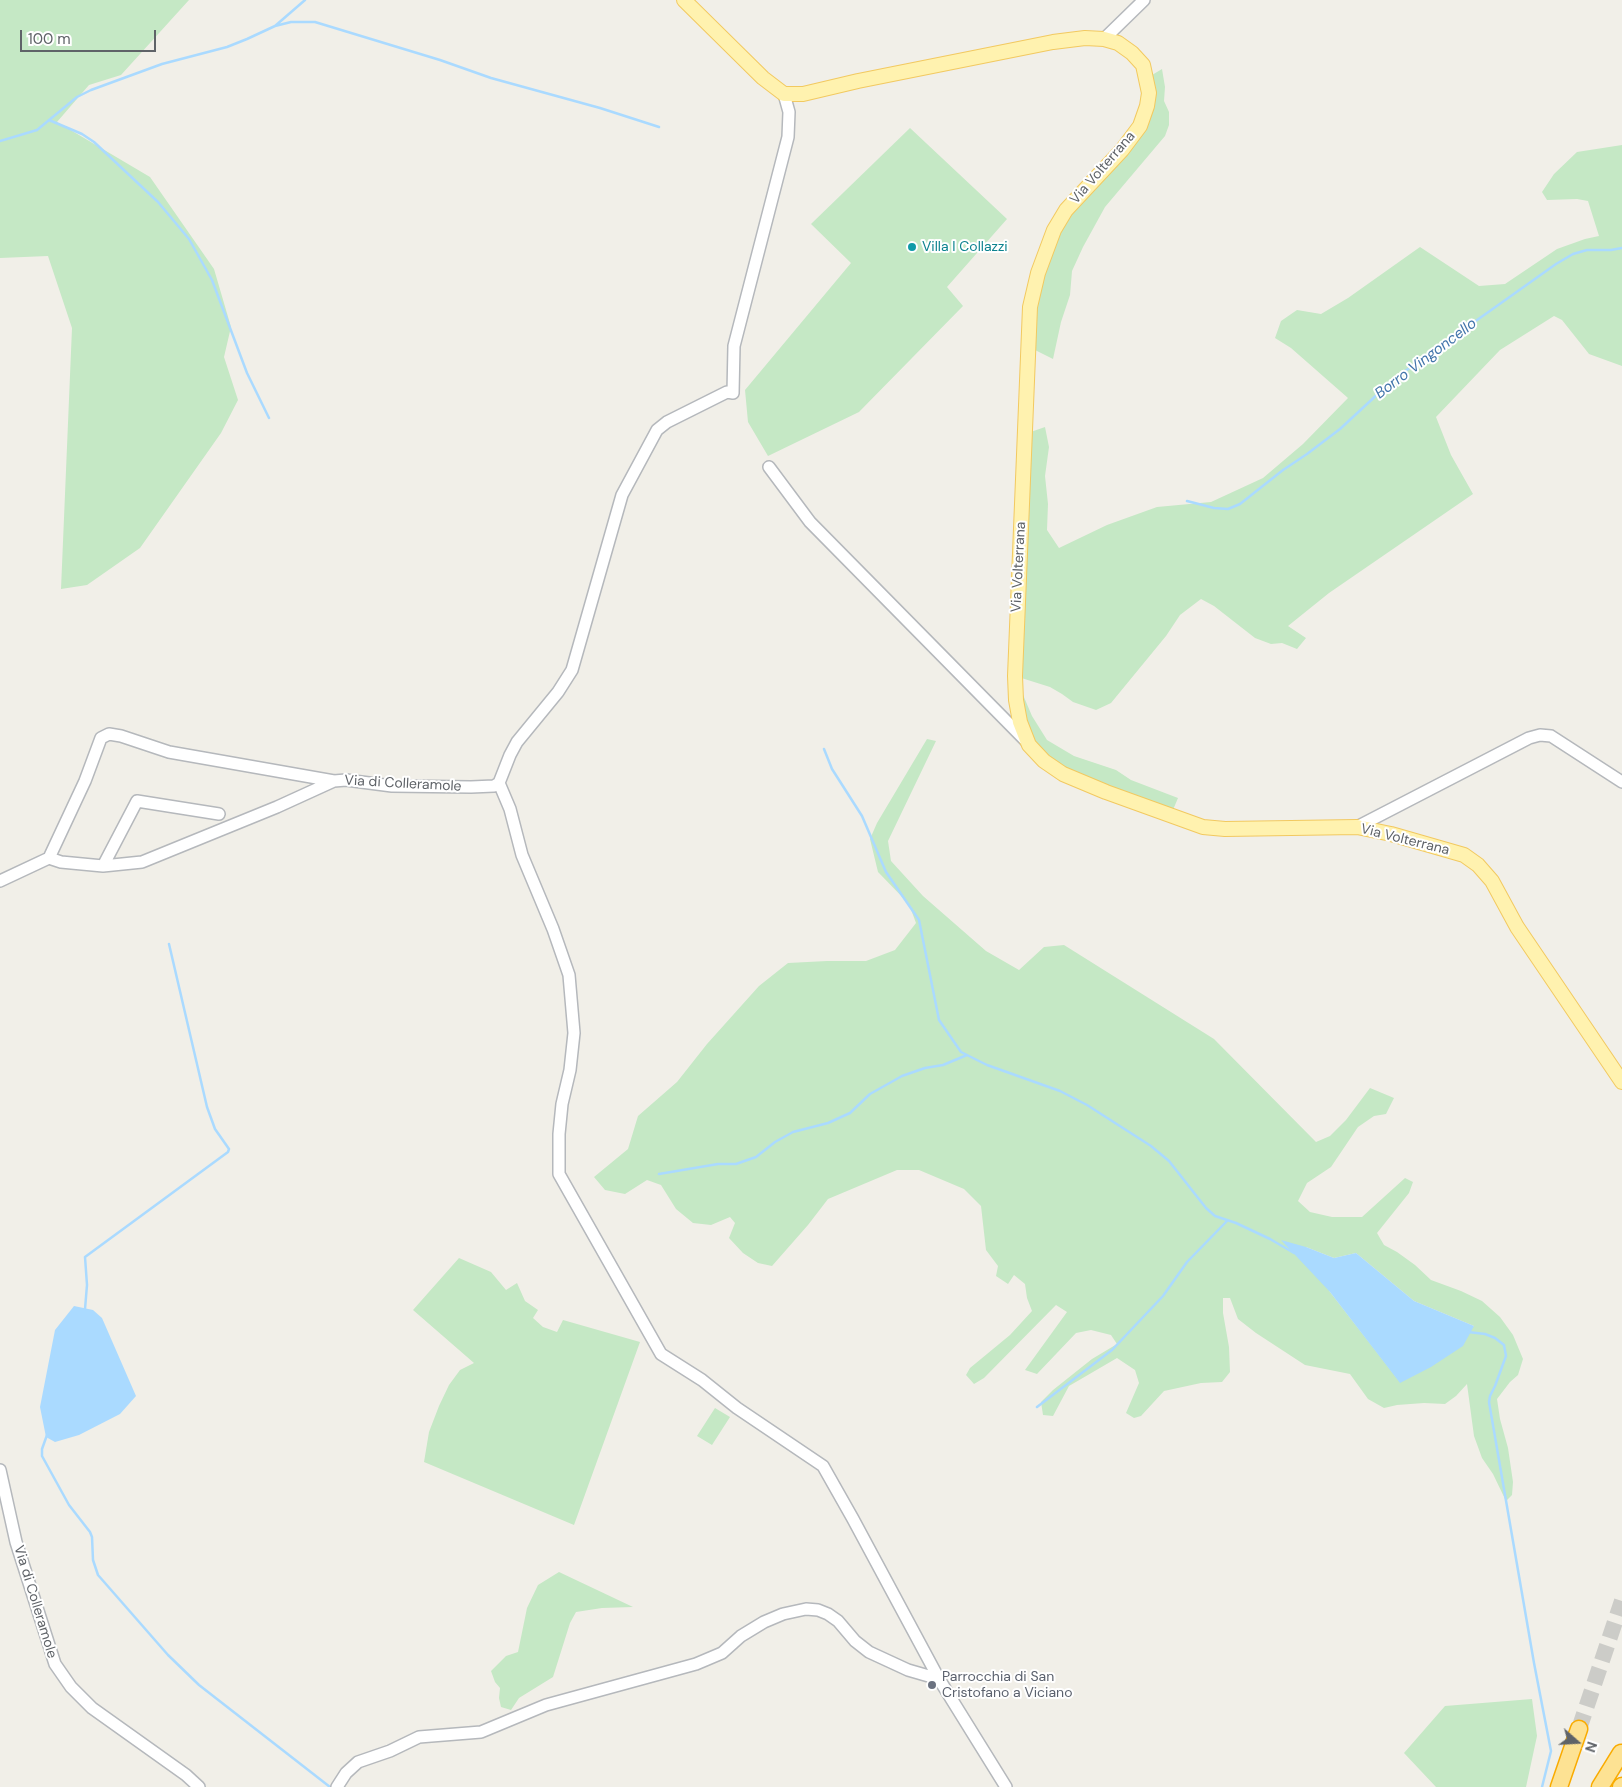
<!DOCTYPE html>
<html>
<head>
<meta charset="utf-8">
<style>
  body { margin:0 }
  #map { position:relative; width:1622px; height:1787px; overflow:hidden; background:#f1efe8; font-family:"DM Sans",sans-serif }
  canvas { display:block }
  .north { position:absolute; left:1552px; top:1717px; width:50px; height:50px; -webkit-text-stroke:4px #fff; paint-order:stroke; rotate:109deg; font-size:14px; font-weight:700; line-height:20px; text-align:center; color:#5f6368 }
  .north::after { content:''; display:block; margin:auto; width:18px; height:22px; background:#5f6368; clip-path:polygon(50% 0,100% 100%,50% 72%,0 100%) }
  .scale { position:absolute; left:20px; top:30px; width:136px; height:22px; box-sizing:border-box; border:2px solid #5f6368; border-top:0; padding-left:6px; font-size:15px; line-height:18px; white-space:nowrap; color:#5f6368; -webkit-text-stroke:4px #fff; paint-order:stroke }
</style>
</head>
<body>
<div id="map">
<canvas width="1622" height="1787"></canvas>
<div class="north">N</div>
<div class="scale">100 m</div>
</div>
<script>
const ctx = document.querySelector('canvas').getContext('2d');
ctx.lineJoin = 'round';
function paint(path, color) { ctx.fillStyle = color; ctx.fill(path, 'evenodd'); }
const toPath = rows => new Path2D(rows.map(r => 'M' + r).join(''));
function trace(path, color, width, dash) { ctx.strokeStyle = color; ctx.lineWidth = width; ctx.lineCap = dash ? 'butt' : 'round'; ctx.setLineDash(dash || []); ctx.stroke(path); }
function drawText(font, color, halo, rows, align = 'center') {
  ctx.font = font + ' "DM Sans",sans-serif'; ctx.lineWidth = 4; ctx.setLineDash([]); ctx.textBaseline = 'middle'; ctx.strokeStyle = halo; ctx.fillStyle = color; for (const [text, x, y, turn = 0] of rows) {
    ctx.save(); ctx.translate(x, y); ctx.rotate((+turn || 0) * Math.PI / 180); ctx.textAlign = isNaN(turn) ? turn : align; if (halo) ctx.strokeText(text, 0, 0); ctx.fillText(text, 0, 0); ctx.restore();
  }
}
paint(toPath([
  [0,0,189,0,121,75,89,85,57,122,150,177,214,269,231,327,224,357,238,400,221,433,140,548,87,585,61,589,72,328,48,256,0,258],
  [1162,69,1165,87,1164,101,1169,112,1169,125,1165,136,1105,207,1083,247,1072,271,1070,295,1061,322,1053,359,1029,347,1030,307,1054,230,1140,126,1147,78],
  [910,128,1007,219,947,287,963,306,859,412,768,456,748,422,745,390,851,263,811,224],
  [1622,145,1622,366,1589,354,1562,320,1554,316,1500,350,1436,417,1451,455,1473,494,1329,593,1288,626,1306,638,1297,649,1282,643,1271,644,1255,638,1214,606,1201,599,1180,615,1166,636,1111,703,1096,710,1073,702,1062,694,1050,687,1015,676,1032,716,1047,740,1074,756,1116,770,1131,780,1178,798,1170,817,1105,793,1063,772,1043,760,1029,745,1020,722,1016,700,1015,676,1025,434,1045,427,1049,447,1045,476,1048,504,1047,530,1059,548,1107,525,1157,507,1211,502,1263,478,1303,444,1348,398,1291,348,1275,338,1281,321,1297,310,1321,314,1348,298,1420,247,1479,286,1505,284,1557,249,1585,239,1599,236,1588,201,1577,199,1547,200,1542,192,1554,174,1577,152],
  [927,739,936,741,888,841,891,861,923,896,986,951,1019,970,1044,947,1064,945,1214,1039,1316,1142,1330,1136,1346,1120,1370,1088,1394,1098,1386,1114,1374,1116,1358,1127,1331,1167,1307,1183,1298,1201,1310,1212,1332,1217,1362,1217,1405,1178,1413,1182,1409,1193,1377,1233,1384,1245,1397,1252,1415,1265,1431,1280,1461,1291,1482,1301,1500,1317,1513,1335,1523,1359,1518,1375,1510,1382,1497,1399,1500,1419,1508,1448,1513,1482,1512,1495,1506,1501,1493,1474,1482,1458,1474,1436,1467,1384,1456,1396,1445,1404,1424,1403,1397,1405,1384,1408,1368,1399,1350,1374,1305,1365,1256,1333,1238,1319,1230,1298,1223,1298,1223,1313,1229,1347,1230,1372,1222,1382,1201,1383,1164,1391,1141,1416,1134,1418,1126,1413,1139,1383,1135,1370,1117,1358,1069,1386,1053,1416,1043,1415,1041,1402,1053,1390,1092,1359,1117,1344,1111,1335,1091,1330,1076,1333,1037,1374,1025,1370,1067,1312,1056,1305,984,1378,974,1384,966,1375,970,1368,1010,1335,1032,1311,1027,1298,1025,1284,1014,1275,1008,1284,996,1276,998,1266,986,1250,981,1206,964,1189,919,1170,897,1170,828,1199,808,1225,772,1266,758,1263,743,1253,729,1238,735,1223,730,1217,711,1225,693,1223,676,1209,661,1185,647,1180,625,1194,605,1190,594,1177,628,1149,638,1116,677,1082,707,1044,759,986,788,963,827,961,866,961,895,950,916,923,909,904,878,872,870,839,877,823],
  [1306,1247,1334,1258,1356,1253,1414,1301,1474,1326,1400,1382,1330,1292],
  [459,1258,491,1272,506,1290,517,1283,525,1301,538,1310,533,1318,543,1327,557,1332,563,1320,640,1342,574,1525,424,1462,429,1432,439,1406,449,1385,460,1370,474,1363,413,1310],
  [715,1408,730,1417,712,1445,697,1436],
  [559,1572,633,1607,602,1608,576,1612,570,1623,553,1677,519,1698,511,1710,501,1707,499,1698,500,1688,495,1682,491,1671,506,1656,518,1652,527,1608,538,1585],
  [1532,1699,1537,1736,1526,1787,1436,1787,1404,1753,1445,1706]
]), '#c5e8c5');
paint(toPath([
  [1281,1240,1306,1247,1334,1258,1356,1253,1414,1301,1474,1326,1463,1346,1431,1367,1400,1383,1330,1292],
  [74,1306,93,1310,102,1318,136,1396,120,1414,79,1435,55,1442,46,1437,40,1407,55,1330]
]), '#aadaff');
trace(toPath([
  [275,26,291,22,315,22,440,60,491,78,600,108,659,127],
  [49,120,82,134,94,142,158,202,189,239,212,280,247,373,269,418],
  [0,141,37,130,77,97,91,90,162,64,227,47,247,39,275,26,305,0],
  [1187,501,1214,508,1228,509,1240,504,1283,470,1307,454,1340,429,1394,379,1556,264,1573,254,1587,250,1611,250,1622,248],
  [824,749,832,769,862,816,886,872,919,920,939,1020,961,1052,987,1065,1060,1091,1087,1105,1151,1146,1169,1161,1206,1208,1215,1216,1236,1223,1270,1239,1294,1253],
  [659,1174,718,1164,736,1164,756,1157,775,1142,793,1132,828,1123,850,1113,870,1094,902,1076,925,1068,943,1065,967,1055],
  [85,1309,87,1285,85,1257,228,1152,229,1149,215,1129,207,1107,169,944],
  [1468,1332,1485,1334,1495,1338,1504,1345,1506,1356,1495,1386,1490,1396,1489,1402,1534,1663,1551,1751,1542,1787],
  [1037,1407,1112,1350,1163,1296,1187,1262,1227,1221],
  [47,1435,42,1449,42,1456,69,1505,90,1532,92,1537,93,1560,98,1575,168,1655,199,1685,330,1787]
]), '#aadaff', 2.5);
trace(toPath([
  [1579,1729,1622,1601]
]), '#ccccc8', 16, [16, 8]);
const minor = toPath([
  [1104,39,1144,0],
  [769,467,810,522,1028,743],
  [499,783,510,809,522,855,553,929,569,975,574,1033,570,1070,562,1104,559,1134,559,1174,661,1354,702,1380,737,1408,823,1466,853,1519,939,1679,1006,1787],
  [1357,827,1529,738,1540,735,1551,736,1622,782],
  [49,858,85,781,101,738,109,734,121,736,169,752,334,781],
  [103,866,137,801,219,814],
  [0,881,49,858,61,862,103,866,142,862,277,807,334,781,346,780,392,786,471,787,494,786,499,783,510,755,517,742,558,692,572,670,622,495,657,430,667,422,727,392,733,393,734,346,788,137,789,112,784,94],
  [0,1470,16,1542,55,1664,71,1687,92,1708,186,1775,199,1787],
  [337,1787,346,1773,358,1762,390,1751,419,1737,481,1732,546,1705,696,1664,722,1653,741,1636,764,1622,783,1614,806,1609,818,1610,828,1614,838,1621,855,1641,869,1652,908,1670,939,1679]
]);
const major = toPath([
  [684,0,763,78,784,94,803,94,858,81,1053,42,1085,38,1104,39,1118,43,1132,53,1143,65,1149,93,1147,106,1140,126,1122,150,1066,210,1054,230,1038,273,1030,307,1015,676,1016,700,1020,722,1029,745,1044,761,1063,774,1106,792,1203,827,1225,829,1357,827,1391,834,1464,855,1478,865,1492,881,1517,927,1622,1082]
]);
const highway = toPath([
  [1559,1787,1579,1729],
  [1600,1787,1621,1753],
  [1621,1787,1622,1786]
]);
trace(minor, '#b5b8bc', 14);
trace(major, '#f2c960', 16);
trace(highway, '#f9ab00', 19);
trace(minor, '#fff', 11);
trace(major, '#fff2af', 14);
trace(highway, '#fde293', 16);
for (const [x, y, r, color] of [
  [912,247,5,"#0f9aa8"],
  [932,1685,5,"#6b7280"]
]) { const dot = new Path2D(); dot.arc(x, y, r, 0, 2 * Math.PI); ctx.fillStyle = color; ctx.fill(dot); trace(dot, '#fff', 2); }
drawText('14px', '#5f6368', '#fff', [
  ["Via Volterrana",1103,168,-49],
  ["Via Volterrana",1019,567,-87],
  ["Via di Colleramole",403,784,3],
  ["Via Volterrana",1405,840,14],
  ["Via di Colleramole",35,1602,73]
]);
drawText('14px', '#0d838f', '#fff', [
  ["Villa I Collazzi",922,247]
], 'left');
drawText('14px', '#5b616d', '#fff', [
  ["Parrocchia di San",942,1677],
  ["Cristofano a Viciano",942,1693]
], 'left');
drawText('italic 15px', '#4174aa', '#fff', [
  ["Borro Vingoncello",1426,359,-37]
]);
</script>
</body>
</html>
